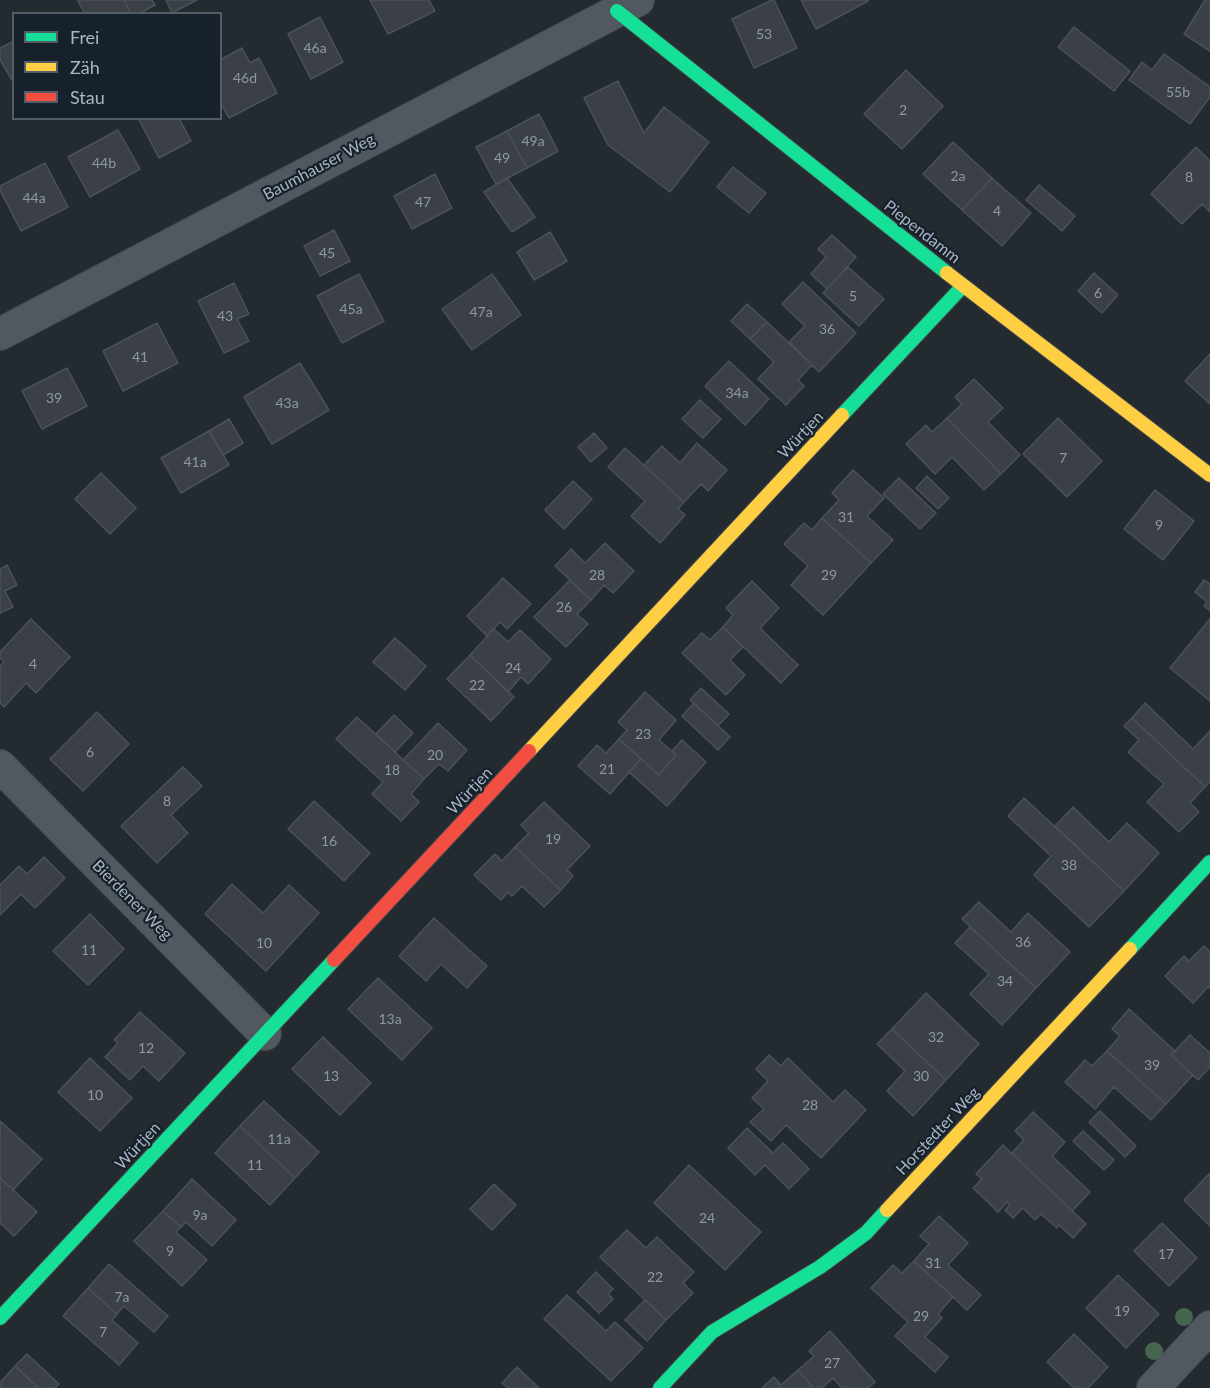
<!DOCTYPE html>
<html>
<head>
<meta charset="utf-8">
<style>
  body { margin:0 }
  #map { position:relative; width:1210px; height:1388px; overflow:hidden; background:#232a30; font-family:Lato,sans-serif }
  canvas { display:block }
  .legend { position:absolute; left:12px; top:12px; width:210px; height:108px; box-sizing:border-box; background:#17212b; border:2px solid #525d68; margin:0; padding:8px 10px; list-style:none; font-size:18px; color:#aab6c4 }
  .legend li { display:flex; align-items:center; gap:12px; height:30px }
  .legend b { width:30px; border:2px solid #525d68 }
</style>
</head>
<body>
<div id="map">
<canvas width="1210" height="1388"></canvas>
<ul class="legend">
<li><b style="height:8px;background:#16e098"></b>Frei</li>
<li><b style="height:8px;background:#ffcf43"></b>Zäh</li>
<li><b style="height:8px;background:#f24e42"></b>Stau</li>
</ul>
</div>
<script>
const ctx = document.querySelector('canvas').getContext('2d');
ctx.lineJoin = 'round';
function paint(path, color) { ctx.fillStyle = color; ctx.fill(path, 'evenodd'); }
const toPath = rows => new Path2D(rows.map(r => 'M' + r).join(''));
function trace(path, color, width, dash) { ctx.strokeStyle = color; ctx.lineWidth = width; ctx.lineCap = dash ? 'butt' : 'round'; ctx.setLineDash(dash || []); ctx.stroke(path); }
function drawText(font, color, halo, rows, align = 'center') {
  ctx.font = font + ' Lato,sans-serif'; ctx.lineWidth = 4.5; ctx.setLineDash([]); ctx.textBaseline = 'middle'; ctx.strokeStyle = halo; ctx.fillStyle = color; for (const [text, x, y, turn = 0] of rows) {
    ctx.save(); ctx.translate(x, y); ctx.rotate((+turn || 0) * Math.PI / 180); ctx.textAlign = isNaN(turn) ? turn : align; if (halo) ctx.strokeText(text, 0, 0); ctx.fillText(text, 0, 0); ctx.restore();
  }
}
const building = toPath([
  [80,0,124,0,131,14,85,14,78,1,80,0],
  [124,0,152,0,155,5,139,14,131,14,124,0],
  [166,0,197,0,172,13,166,0],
  [370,0,429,0,435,11,388,34,370,0],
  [772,0,774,0,797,48,754,68,732,19,772,0],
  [801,0,868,0,868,1,816,29,801,0],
  [1205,0,1210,0,1210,51,1184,34,1205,0],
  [320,17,343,62,311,79,288,34,320,17],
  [1074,27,1130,71,1114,91,1058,47,1074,27],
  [14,41,14,83,0,60,0,48,14,41],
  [242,48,250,63,259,58,277,93,229,118,220,102,220,60,242,48],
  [1164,54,1210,87,1210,97,1190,124,1129,80,1142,62,1152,70,1164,54],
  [906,70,943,106,902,149,864,114,906,70],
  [618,81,644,133,664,107,709,142,670,192,608,145,584,98,618,81],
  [539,114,558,151,527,168,507,131,539,114],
  [138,118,179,118,191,141,159,158,138,118],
  [118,130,140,169,90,197,68,157,118,130],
  [507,131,527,168,496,184,476,147,507,131],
  [953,142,992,178,962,210,923,174,953,142],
  [1196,147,1210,161,1210,212,1202,204,1182,224,1151,194,1196,147],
  [45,163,68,207,21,231,0,190,0,186,45,163],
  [733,167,766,193,749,213,717,187,733,167],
  [435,174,452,208,412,229,394,196,435,174],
  [507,178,535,217,512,232,484,192,507,178],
  [992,178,1031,213,1002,246,962,210,992,178],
  [1039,185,1075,216,1062,231,1026,200,1039,185],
  [334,230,350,261,320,276,304,246,334,230],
  [550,232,567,261,534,280,517,252,550,232],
  [832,235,856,257,827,289,811,274,826,257,818,249,832,235],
  [848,267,884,299,859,326,823,293,848,267],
  [1094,273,1118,295,1102,313,1078,291,1094,273],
  [359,274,384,321,342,343,317,296,359,274],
  [492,274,521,315,472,350,442,309,492,274],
  [803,282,856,333,819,372,789,342,805,326,782,304,803,282],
  [234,283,249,314,237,319,249,341,224,353,198,301,234,283],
  [747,304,767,322,750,339,731,321,747,304],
  [767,322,812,365,798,380,804,386,786,405,758,379,774,362,750,339,767,322],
  [157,323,178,363,123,391,103,351,157,323],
  [1210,354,1210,404,1185,381,1210,354],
  [729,361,769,399,745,425,705,386,729,361],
  [300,363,329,410,272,444,244,397,300,363],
  [67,368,87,406,42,429,22,391,67,368],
  [974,379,1003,408,988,422,1020,455,1001,474,947,418,962,404,955,397,974,379],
  [700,400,721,419,703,438,682,419,700,400],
  [947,418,1001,474,984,490,952,457,935,474,906,444,926,425,932,432,947,418],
  [1058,418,1102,461,1067,497,1023,454,1058,418],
  [229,419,243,443,223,455,209,431,229,419],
  [209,431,229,465,181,493,161,458,209,431],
  [594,433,607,448,591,462,578,447,594,433],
  [697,443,727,470,708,491,701,484,684,502,644,465,662,446,680,463,697,443],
  [625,448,684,502,678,509,685,515,660,543,631,516,645,501,608,467,625,448],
  [853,470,884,498,867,516,893,540,871,563,822,518,839,500,832,493,853,470],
  [101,473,136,508,110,534,75,499,101,473],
  [927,476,949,498,938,509,916,488,927,476],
  [899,478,936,513,920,529,883,494,899,478],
  [573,481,592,499,564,529,545,510,573,481],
  [1155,490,1194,521,1163,560,1124,529,1155,490],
  [822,518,871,563,823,615,791,585,808,566,784,544,804,523,812,530,822,518],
  [605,543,634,571,613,593,604,585,591,600,555,566,571,549,585,563,605,543],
  [7,565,17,585,5,591,13,607,0,613,0,569,7,565],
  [503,578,531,604,507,629,500,622,487,636,467,616,503,578],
  [570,580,591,600,577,614,588,624,566,647,534,617,570,580],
  [1204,580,1210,584,1210,611,1204,606,1207,602,1195,592,1204,580],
  [752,581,779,608,760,628,798,665,781,683,723,627,733,615,726,608,752,581],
  [31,619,70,657,36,693,26,683,4,707,0,703,0,666,4,662,0,658,0,652,31,619],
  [1210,619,1210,701,1170,668,1210,619],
  [723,627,743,647,730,660,745,675,726,695,682,653,702,633,710,640,723,627],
  [494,629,508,642,520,630,551,659,528,684,521,677,508,692,470,655,494,629],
  [395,638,426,666,405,690,373,662,395,638],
  [470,655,514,697,491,721,447,679,470,655],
  [701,688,729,714,718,726,690,700,701,688],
  [645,692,676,720,659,740,676,755,659,775,619,739,627,730,618,722,645,692],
  [694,703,730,737,718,750,682,716,694,703],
  [1145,703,1193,749,1210,731,1210,782,1205,787,1132,718,1145,703],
  [97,712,129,744,83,791,50,759,97,712],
  [394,715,413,733,395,752,376,734,394,715],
  [357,717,424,779,411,794,419,802,401,821,372,794,383,782,336,739,357,717],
  [1132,718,1205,787,1190,803,1199,812,1179,832,1147,802,1164,784,1128,752,1139,740,1124,726,1132,718],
  [438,723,467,750,448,771,439,764,424,779,403,760,438,723],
  [619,739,641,759,610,794,578,766,597,745,606,753,619,739],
  [682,740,706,762,667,806,629,772,641,759,659,775,676,755,672,751,682,740],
  [183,767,202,786,171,815,188,833,157,863,121,826,183,767],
  [1024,798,1124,891,1089,927,1034,875,1051,856,1008,816,1024,798],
  [314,801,370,853,344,881,288,829,314,801],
  [544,802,590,846,567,870,573,876,561,890,515,847,529,833,521,825,544,802],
  [1073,807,1109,842,1127,823,1159,853,1124,891,1055,826,1073,807],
  [515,847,561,890,544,907,522,886,512,896,508,892,501,900,474,875,495,854,502,861,515,847],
  [44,857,65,878,35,908,21,894,0,915,0,885,19,866,27,874,44,857],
  [232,884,263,913,289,885,319,913,266,971,205,914,232,884],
  [979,902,1011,932,1028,913,1070,952,1036,988,962,919,979,902],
  [90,914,124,949,88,985,53,951,90,914],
  [434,918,487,966,467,988,441,964,426,981,399,956,434,918],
  [970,927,1036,988,1002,1025,970,994,989,974,955,943,970,927],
  [1204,946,1210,952,1210,988,1208,987,1193,1003,1165,976,1184,956,1189,961,1204,946],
  [378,978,432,1028,402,1060,348,1009,378,978],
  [926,993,979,1044,946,1080,892,1029,926,993],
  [1129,1009,1175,1051,1171,1055,1193,1075,1166,1104,1107,1051,1120,1036,1112,1029,1129,1009],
  [140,1012,185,1053,159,1081,143,1066,130,1080,105,1057,118,1043,114,1040,140,1012],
  [892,1029,946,1080,913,1116,887,1091,905,1071,877,1044,892,1029],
  [1190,1035,1210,1053,1210,1067,1198,1080,1171,1055,1190,1035],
  [323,1037,371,1083,340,1115,292,1069,323,1037],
  [1107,1051,1166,1104,1151,1120,1114,1087,1095,1109,1065,1082,1085,1060,1092,1066,1107,1051],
  [769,1055,781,1066,788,1058,833,1102,845,1090,866,1110,821,1158,786,1125,771,1141,750,1122,764,1109,752,1098,768,1081,756,1069,769,1055],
  [90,1058,132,1098,100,1131,58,1092,90,1058],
  [264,1101,319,1152,295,1178,240,1126,264,1101],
  [1100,1111,1136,1146,1125,1157,1089,1122,1100,1111],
  [1033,1112,1065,1142,1052,1156,1090,1192,1072,1211,1012,1153,1024,1140,1015,1131,1033,1112],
  [0,1121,42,1159,13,1190,0,1178,0,1121],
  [240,1126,295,1178,270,1205,215,1153,240,1126],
  [747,1128,773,1153,783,1143,809,1169,789,1189,765,1165,755,1175,728,1148,747,1128],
  [1083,1131,1114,1160,1104,1170,1073,1141,1083,1131],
  [1003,1145,1086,1224,1073,1238,1059,1225,1057,1228,1041,1214,1035,1220,1023,1208,1013,1218,1005,1210,1010,1205,1007,1202,998,1212,973,1188,982,1179,976,1174,1003,1145],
  [689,1165,761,1232,725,1270,654,1203,689,1165],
  [1210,1173,1210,1226,1184,1200,1210,1173],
  [0,1178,37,1212,14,1236,0,1223,0,1178],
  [192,1179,236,1220,212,1246,186,1222,181,1227,163,1211,192,1179],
  [494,1184,516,1205,492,1230,470,1209,494,1184],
  [163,1211,181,1227,176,1232,207,1260,182,1286,134,1241,163,1211],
  [939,1216,968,1243,948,1265,981,1295,967,1310,914,1261,929,1244,920,1236,939,1216],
  [1162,1223,1197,1258,1169,1286,1134,1251,1162,1223],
  [627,1230,646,1248,657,1237,694,1272,683,1283,693,1293,666,1320,600,1257,627,1230],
  [914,1261,953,1297,938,1314,942,1318,925,1337,948,1357,935,1372,895,1336,908,1322,871,1288,893,1265,902,1273,914,1261],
  [109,1264,168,1316,154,1332,124,1306,117,1314,88,1288,109,1264],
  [596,1272,613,1289,608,1294,613,1299,599,1313,577,1292,596,1272],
  [1118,1275,1159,1314,1126,1348,1086,1308,1118,1275],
  [88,1288,117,1314,112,1320,138,1343,119,1365,63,1316,88,1288],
  [567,1295,606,1331,615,1322,643,1348,611,1381,544,1319,567,1295],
  [645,1300,666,1320,647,1341,625,1320,645,1300],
  [830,1331,875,1382,868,1388,842,1388,833,1378,822,1388,813,1388,798,1370,814,1356,809,1351,830,1331],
  [1074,1334,1108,1367,1088,1388,1074,1388,1047,1362,1074,1334],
  [27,1354,59,1384,55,1388,38,1388,15,1366,27,1354],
  [15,1366,38,1388,0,1388,0,1383,15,1366],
  [517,1367,539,1388,508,1388,502,1383,517,1367],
  [798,1370,813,1388,762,1388,774,1377,781,1385,798,1370]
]);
paint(building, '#3a4045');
trace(building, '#4a5159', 1.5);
const street = toPath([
  [0,334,638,0],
  [0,766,265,1034],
  [1153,1388,1210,1327]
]);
const fast = toPath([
  [617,11,947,273],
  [842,415,963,286],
  [1130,949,1210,862],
  [0,1318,334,960],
  [660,1388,712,1332,820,1267,866,1233,887,1210]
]);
const slow = toPath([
  [947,273,1210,475],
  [529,751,842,415],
  [887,1210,1130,949]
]);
const jam = toPath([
  [334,960,529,751]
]);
trace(street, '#40464b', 34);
trace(fast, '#40464b', 16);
trace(slow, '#40464b', 16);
trace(jam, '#40464b', 16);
trace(street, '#525860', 32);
trace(fast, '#16e098', 14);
trace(slow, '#ffcf43', 14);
trace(jam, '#f24e42', 14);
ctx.fillStyle = '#45654f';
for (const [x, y] of [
  [1184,1317],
  [1154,1351]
]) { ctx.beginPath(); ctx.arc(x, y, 9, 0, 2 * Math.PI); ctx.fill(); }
drawText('14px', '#8e98a4', null, [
  ["53",764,34],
  ["46a",315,48],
  ["46d",245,78],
  ["55b",1178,92],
  ["2",903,110],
  ["49a",533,141],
  ["49",502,158],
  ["44b",104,163],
  ["2a",958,176],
  ["8",1189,177],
  ["44a",34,198],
  ["47",423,202],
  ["4",997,211],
  ["45",327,253],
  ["6",1098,293],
  ["5",853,296],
  ["45a",351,309],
  ["47a",481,312],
  ["43",225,316],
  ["36",827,329],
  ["41",140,357],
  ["34a",737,393],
  ["39",54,398],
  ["43a",287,403],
  ["7",1063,458],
  ["41a",195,462],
  ["31",846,517],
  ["9",1159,525],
  ["28",597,575],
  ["29",829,575],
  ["26",564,607],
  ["4",33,664],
  ["24",513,668],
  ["22",477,685],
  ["23",643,734],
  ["6",90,752],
  ["20",435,755],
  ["21",607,769],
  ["18",392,770],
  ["8",167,801],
  ["19",553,839],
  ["16",329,841],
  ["38",1069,865],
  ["36",1023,942],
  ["10",264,943],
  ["11",89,950],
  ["34",1005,981],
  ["13a",390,1019],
  ["32",936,1037],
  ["12",146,1048],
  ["39",1152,1065],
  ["13",331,1076],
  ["30",921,1076],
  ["10",95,1095],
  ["28",810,1105],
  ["11a",279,1139],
  ["11",255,1165],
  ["9a",200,1215],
  ["24",707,1218],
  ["9",170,1251],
  ["17",1166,1254],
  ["31",933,1263],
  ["22",655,1277],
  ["7a",122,1297],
  ["19",1122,1311],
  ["29",921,1316],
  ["7",103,1332],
  ["27",832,1363]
]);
drawText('16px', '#aab6c4', '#17212b', [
  ["Baumhauser Weg",319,167,-28],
  ["Piependamm",922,232,38],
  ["Würtjen",801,435,-47],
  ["Würtjen",470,791,-47],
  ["Bierdener Weg",132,900,45],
  ["Horstedter Weg",938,1131,-47],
  ["Würtjen",138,1146,-47]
]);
</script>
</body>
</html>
